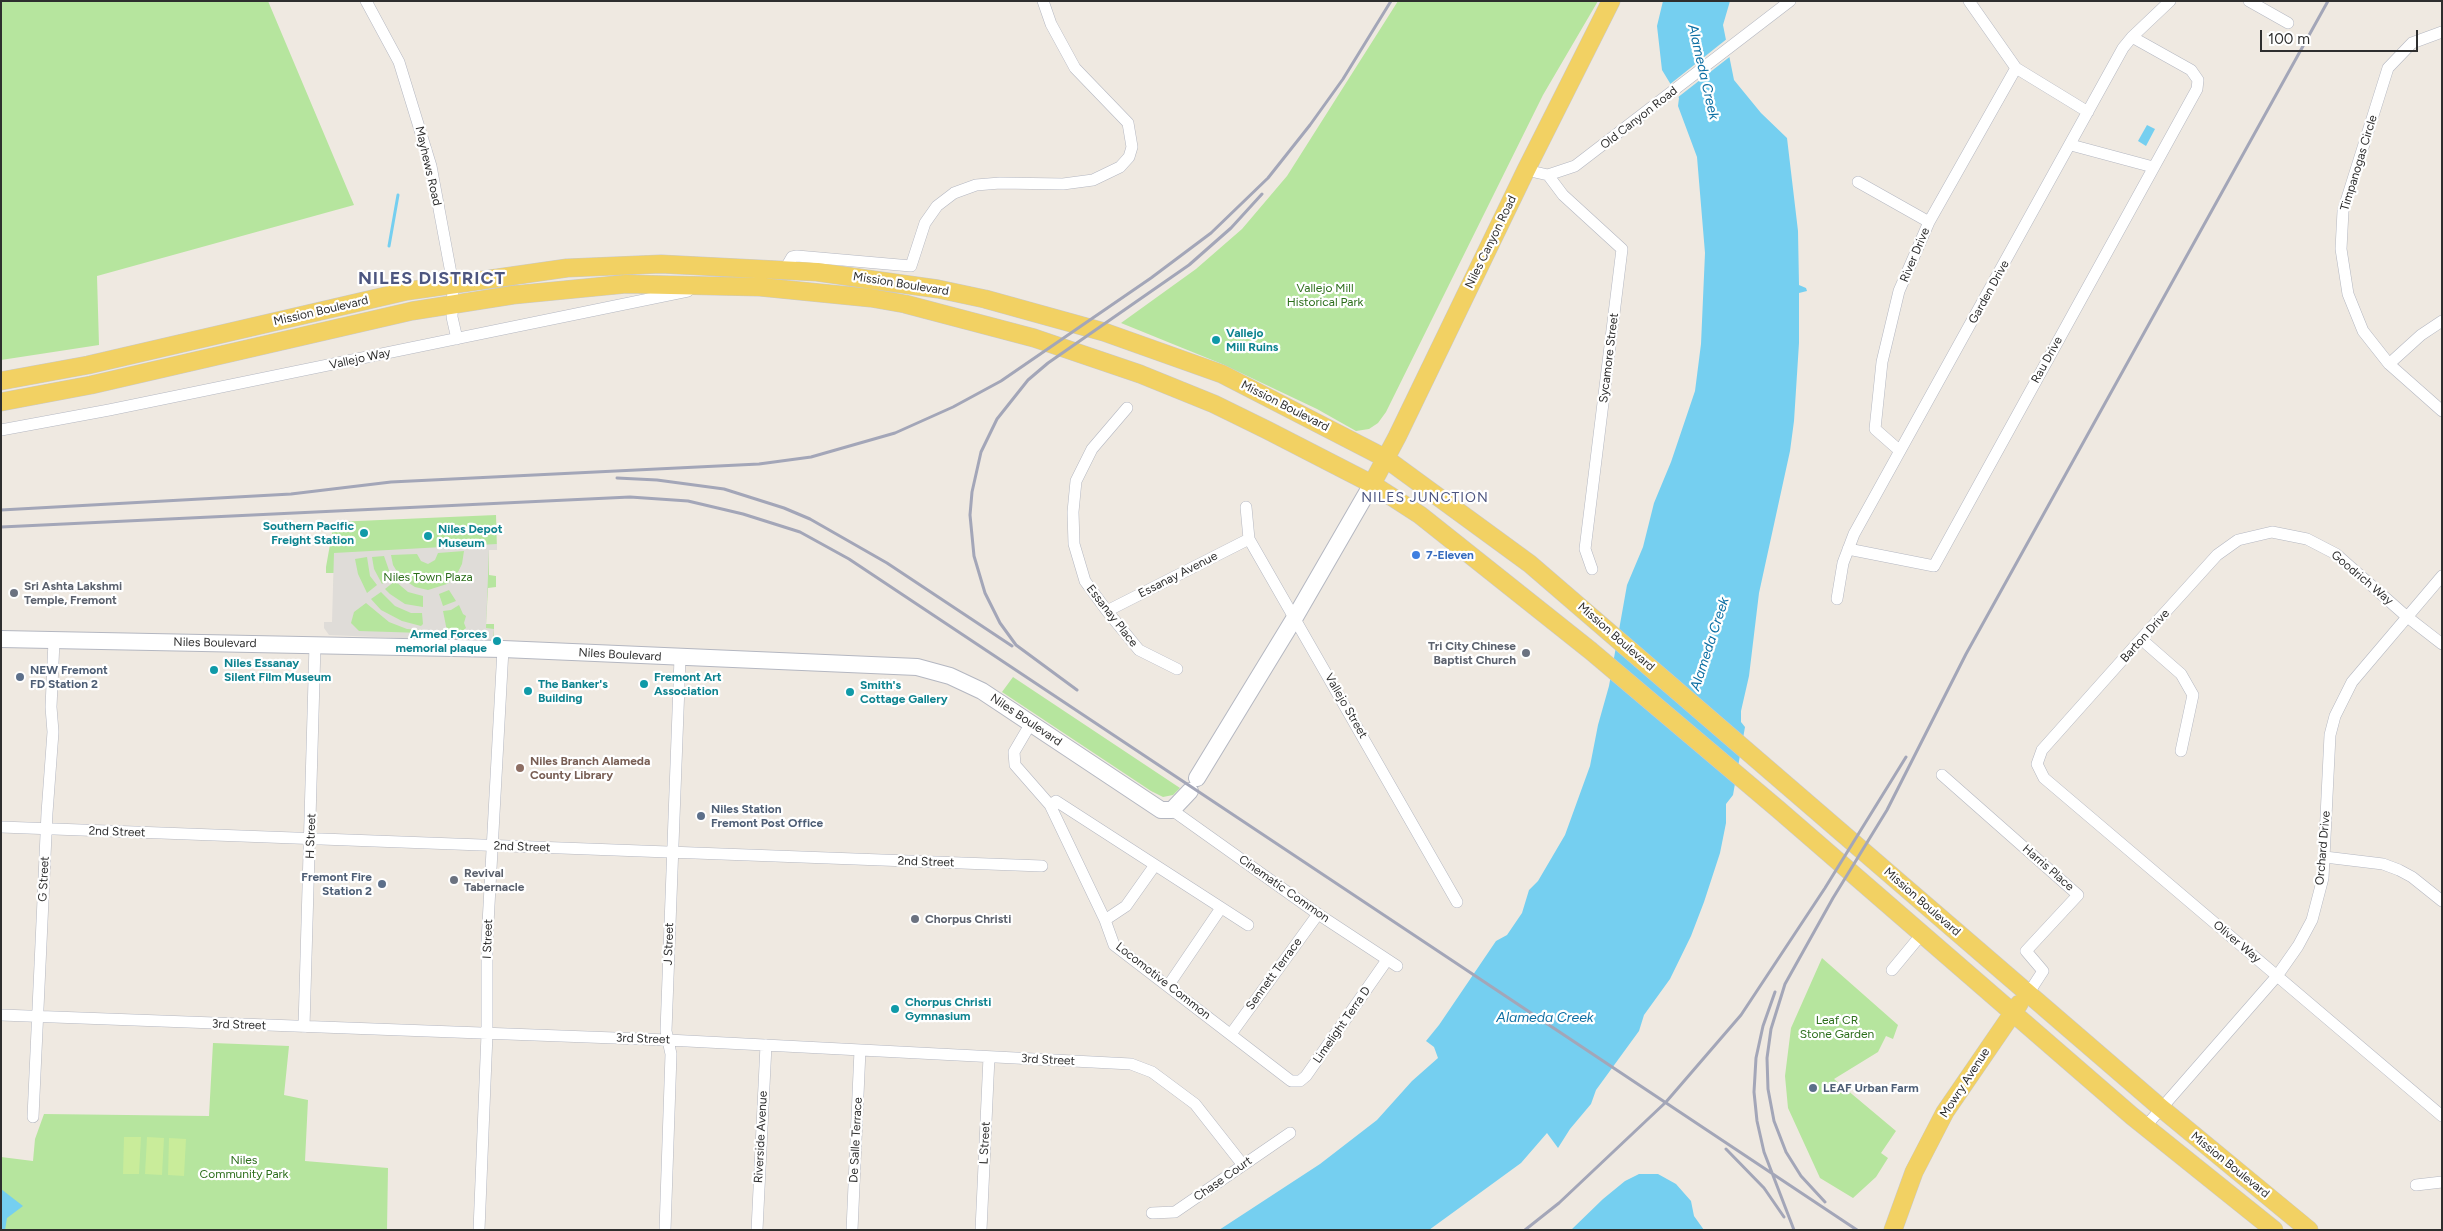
<!DOCTYPE html>
<html>
<head>
<meta charset="utf-8">
<style>
  body { margin:0 }
  #map { position:relative; width:2443px; height:1231px; overflow:hidden; background:#efe9e1; font-family:Figtree,sans-serif }
  canvas { display:block }
  .frame { position:absolute; inset:0; border:2px solid #2e2e2e; pointer-events:none }
  .scale { position:absolute; left:2260px; top:30px; width:158px; height:22px; box-sizing:border-box; border:2px solid #2e2e2e; border-top:0; padding-left:6px; font-size:15px; line-height:18px; white-space:nowrap; color:#2e2e2e; -webkit-text-stroke:4px #fff; paint-order:stroke }
</style>
</head>
<body>
<div id="map">
<canvas width="2443" height="1231"></canvas>
<div class="frame"></div>
<div class="scale">100 m</div>
</div>
<script>
const ctx = document.querySelector('canvas').getContext('2d');
ctx.lineJoin = 'round';
function paint(path, color) { ctx.fillStyle = color; ctx.fill(path, 'evenodd'); }
const toPath = rows => new Path2D(rows.map(r => 'M' + r).join(''));
function trace(path, color, width, dash) { ctx.strokeStyle = color; ctx.lineWidth = width; ctx.lineCap = dash ? 'butt' : 'round'; ctx.setLineDash(dash || []); ctx.stroke(path); }
function drawText(font, color, halo, rows, align = 'center') {
  ctx.font = font + ' Figtree,sans-serif'; ctx.lineWidth = 4.5; ctx.setLineDash([]); ctx.textBaseline = 'middle'; ctx.strokeStyle = halo; ctx.fillStyle = color; for (const [text, x, y, turn = 0] of rows) {
    ctx.save(); ctx.translate(x, y); ctx.rotate((+turn || 0) * Math.PI / 180); ctx.textAlign = isNaN(turn) ? turn : align; if (halo) ctx.strokeText(text, 0, 0); ctx.fillText(text, 0, 0); ctx.restore();
  }
}
paint(toPath([
  [1,1,268,1,354,205,97,276,99,345,1,360],
  [1398,1,1598,1,1543,95,1386,412,1378,423,1369,429,1356,431,1317,409,1222,364,1121,323,1196,269,1242,229,1287,176],
  [496,515,497,550,489,550,489,575,496,576,496,587,488,588,486,624,494,624,494,638,333,633,334,573,326,573,326,567,334,522],
  [1013,677,1016,679,1180,788,1173,795,1163,797,1151,791,1002,692],
  [1822,958,1898,1025,1893,1039,1886,1036,1878,1052,1834,1079,1896,1131,1881,1153,1888,1158,1876,1177,1853,1198,1820,1178,1788,1108,1785,1076,1791,1028],
  [213,1043,289,1046,284,1095,308,1100,305,1161,388,1168,387,1230,1,1230,1,1157,33,1161,35,1139,44,1114,209,1116]
]), '#b6e59e');
paint(toPath([
  [124,1137,141,1137,139,1174,123,1174],
  [147,1137,164,1138,162,1175,145,1174],
  [169,1138,186,1139,184,1176,168,1175]
]), '#c9ec9a');
paint(toPath([
  [497,544,497,550,489,550,486,628,494,629,493,642,329,635,324,628,324,622,332,622,334,553],
  [464,551,462,564,456,576,447,584,428,590,415,587,401,578,393,565,391,555,417,554,421,561,428,564,435,560,438,553],
  [384,556,391,576,382,584,374,569,372,557],
  [367,557,370,576,377,585,367,593,358,574,355,559],
  [395,581,408,592,423,596,423,607,405,604,390,594,385,589],
  [449,590,456,601,443,606,439,594],
  [381,592,395,606,411,613,422,613,423,624,421,626,402,621,381,610,371,599],
  [366,603,389,622,407,629,422,630,423,633,359,631,351,623,354,612],
  [459,605,463,614,466,616,464,623,466,628,457,635,454,634,447,631,443,611,451,610]
]), '#dfdcd8');
paint(toPath([
  [1663,1,1730,1,1723,25,1734,80,1761,113,1787,138,1798,231,1799,285,1806,288,1807,291,1799,293,1799,343,1794,421,1790,451,1759,593,1749,676,1741,711,1741,722,1745,727,1733,795,1726,804,1726,823,1720,853,1704,902,1691,936,1670,979,1644,1015,1639,1031,1596,1090,1591,1104,1570,1129,1558,1148,1547,1133,1521,1163,1429,1230,1219,1230,1320,1164,1377,1120,1412,1081,1438,1058,1434,1047,1426,1041,1439,1025,1496,941,1507,935,1522,913,1529,890,1538,881,1565,835,1590,766,1598,725,1609,686,1627,585,1643,547,1654,503,1671,462,1695,391,1701,344,1705,253,1697,157,1678,106,1679,98,1662,70,1657,26],
  [2147,125,2155,129,2146,146,2138,141],
  [1639,1174,1658,1174,1676,1184,1691,1201,1694,1216,1704,1230,1571,1230,1603,1199,1625,1181],
  [1,1189,23,1206,7,1218,5,1230,1,1230]
]), '#75cff0');
paint(toPath([
  [1728,38,1732,55,1677,98,1669,85]
]), '#efe9e1');
trace(toPath([
  [389,246,398,195]
]), '#75cff0', 3);
const street = toPath([
  [366,1,399,62,431,166,453,284,452,317,457,339],
  [1969,1,2016,68,2088,112],
  [2249,1,2288,23],
  [2442,32,2412,43,2388,68,2343,211,2341,249,2348,294,2363,331,2389,364,2442,411],
  [2071,145,2153,167],
  [1526,170,1548,175,1575,166,1790,1],
  [1548,175,1563,195,1622,249,1585,549,1592,569],
  [1858,182,1929,222],
  [780,273,785,269,792,257,797,256,911,266,925,223,937,206,954,193,976,185,1000,183,1063,184,1093,180,1120,167,1129,157,1132,147,1128,123,1075,68,1051,24,1043,1],
  [2389,364,2421,335,2442,321],
  [1127,408,1092,449,1076,481,1073,512,1074,544,1085,581,1107,611,1139,650,1177,669],
  [1,430,109,410,688,291],
  [1900,451,1875,429,1882,362,1899,291,1929,222,2016,68],
  [1246,507,1249,539,1457,902],
  [1848,549,1934,566,2197,89,2198,80,2191,70,2132,37],
  [1837,599,1843,563,1854,534,2123,48,2132,37,2170,1],
  [1107,611,1249,539],
  [2141,639,2181,674,2193,695,2181,751],
  [2442,644,2406,616,2336,554,2307,539,2272,532,2238,540,2217,555,2141,639,2042,750,2037,764,2044,778,2442,1116],
  [1031,723,1014,752,1015,765,1050,805,1105,920,1114,945,1291,1081,1300,1081,1306,1076,1387,960],
  [1942,775,2078,895,2026,951,2043,971,2028,994],
  [1050,805,1056,801,1248,925],
  [1172,810,1318,914,1397,966],
  [1,827,1042,866],
  [2325,857,2383,864,2399,870,2412,877,2442,901],
  [1105,920,1126,906,1155,865],
  [1892,970,1921,935],
  [1168,986,1221,908],
  [1,1015,668,1040,1131,1064,1152,1072,1195,1104,1243,1165],
  [304,1027,315,645],
  [1231,1034,1318,914],
  [33,1117,47,813,53,732,51,707,54,641],
  [2145,1127,2277,976,2298,946,2312,920,2323,878,2330,735,2335,716,2352,682,2442,576],
  [2416,1185,2442,1182],
  [1152,1213,1175,1212,1290,1133],
  [479,1230,487,1034,487,942,503,649],
  [665,1230,671,1054,666,1031,680,658],
  [757,1230,766,1045],
  [852,1230,860,1050],
  [981,1230,989,1057]
]);
const secondary = toPath([
  [1,639,503,649,917,667,950,676,982,691,1161,810,1172,810,1190,791],
  [1197,778,1294,619,1372,484]
]);
const primary = toPath([
  [1,381,88,365,407,291,567,268,661,264,817,272,938,289,985,299,1104,332,1222,374,1385,458,1530,564,2161,1108,2309,1230],
  [1,402,91,385,412,311,513,295,626,284,760,287,871,298,905,304,1034,338,1140,374,1214,404,1267,430,1372,484,1420,515,1591,651,1779,810,2132,1116,2274,1230],
  [1372,484,1397,437,1526,170,1611,1],
  [1893,1230,1914,1172,1945,1112,2019,1004]
]);
trace(street, '#b4b7c1', 12);
trace(secondary, '#b4b7c1', 18);
trace(primary, '#c9c9c9', 19);
trace(street, '#fff', 11);
trace(secondary, '#fff', 16);
trace(primary, '#f2d163', 18);
trace(toPath([
  [617,478,657,480,724,489,784,508,810,519,887,563,1012,646],
  [1,510,291,494,391,482,759,464,811,457,895,433,953,407,1001,381,1151,278,1211,233,1268,178,1310,125,1343,79,1391,1],
  [1,527,630,497,688,501,743,514,800,532,849,559,1857,1230],
  [1077,690,1016,645,1000,623,985,593,974,556,970,515,972,492,981,452,997,419,1028,380,1048,363,1189,265,1231,228,1262,194],
  [1775,992,1763,1026,1756,1058,1754,1092,1757,1121,1764,1152,1794,1230],
  [1726,1149,1764,1188,1784,1217],
  [1825,1202,1801,1176,1786,1152,1774,1121,1768,1089,1767,1058,1771,1029,1785,984,1833,898,1887,810,1966,654,2328,1],
  [1525,1230,1559,1203,1666,1102,1741,1015,1825,888,1906,757]
]), '#a3a6b8', 3);
for (const [x, y, r, color] of [
  [1216,340,5,"#0f9aa8"],
  [364,533,5,"#0f9aa8"],
  [428,536,5,"#0f9aa8"],
  [1416,555,5,"#3f7fe0"],
  [14,593,5,"#6b7280"],
  [497,641,5,"#0f9aa8"],
  [1526,653,5,"#6b7280"],
  [214,670,5,"#0f9aa8"],
  [20,677,5,"#5c6f8a"],
  [644,684,5,"#0f9aa8"],
  [528,691,5,"#0f9aa8"],
  [850,692,5,"#0f9aa8"],
  [520,768,5,"#8d6e63"],
  [701,816,5,"#5c6f8a"],
  [454,880,5,"#6b7280"],
  [382,884,5,"#5c6f8a"],
  [915,919,5,"#6b7280"],
  [895,1009,5,"#0f9aa8"],
  [1813,1088,5,"#5c6f8a"]
]) { const dot = new Path2D(); dot.arc(x, y, r, 0, 2 * Math.PI); ctx.fillStyle = color; ctx.fill(dot); trace(dot, '#fff', 2); }
drawText('12px', '#2e2e2e', '#fff', [
  ["Old Canyon Road",1639,118,-38],
  ["Timpanogas Circle",2359,163,-73],
  ["Mayhews Road",428,166,77],
  ["Niles Canyon Road",1491,242,-64],
  ["River Drive",1915,255,-67],
  ["Mission Boulevard",901,284,9],
  ["Garden Drive",1989,292,-61],
  ["Mission Boulevard",321,311,-13],
  ["Sycamore Street",1609,358,-83],
  ["Vallejo Way",360,359,-12],
  ["Rau Drive",2047,360,-61],
  ["Mission Boulevard",1285,406,27],
  ["Essanay Avenue",1178,575,-27],
  ["Goodrich Way",2362,578,40],
  ["Essanay Place",1112,616,52],
  ["Barton Drive",2145,636,-48],
  ["Mission Boulevard",1616,637,41],
  ["Niles Boulevard",215,643,1],
  ["Niles Boulevard",620,655,3],
  ["Vallejo Street",1346,706,60],
  ["Niles Boulevard",1026,720,34],
  ["2nd Street",117,832,2],
  ["H Street",311,836,-88],
  ["2nd Street",522,847,2],
  ["Orchard Drive",2323,848,-85],
  ["2nd Street",926,862,2],
  ["Harris Place",2048,868,41],
  ["G Street",44,879,-87],
  ["Cinematic Common",1284,889,35],
  ["Mission Boulevard",1922,902,41],
  ["I Street",488,939,-88],
  ["Oliver Way",2237,942,40],
  ["J Street",669,944,-88],
  ["Sennett Terrace",1274,974,-54],
  ["Locomotive Common",1163,981,38],
  ["3rd Street",239,1025,2],
  ["Limelight Terra D",1342,1025,-55],
  ["3rd Street",643,1039,2],
  ["3rd Street",1048,1060,3],
  ["Mowry Avenue",1965,1083,-57],
  ["Riverside Avenue",761,1137,-87],
  ["De Salle Terrace",856,1140,-87],
  ["L Street",985,1143,-87],
  ["Mission Boulevard",2230,1165,39],
  ["Chase Court",1223,1179,-35]
]);
drawText('12px', '#2c6e1b', '#fff', [
  ["Vallejo Mill",1325,288],
  ["Historical Park",1325,302],
  ["Niles Town Plaza",428,577],
  ["Leaf CR",1837,1020],
  ["Stone Garden",1837,1034],
  ["Niles",244,1160],
  ["Community Park",244,1174]
]);
drawText('bold 12px', '#0d838f', '#fff', [
  ["Vallejo",1226,333],
  ["Mill Ruins",1226,347],
  ["Southern Pacific",354,526,"right"],
  ["Freight Station",354,540,"right"],
  ["Niles Depot",438,529],
  ["Museum",438,543],
  ["Armed Forces",487,634,"right"],
  ["memorial plaque",487,648,"right"],
  ["Niles Essanay",224,663],
  ["Silent Film Museum",224,677],
  ["Fremont Art",654,677],
  ["Association",654,691],
  ["The Banker's",538,684],
  ["Building",538,698],
  ["Smith's",860,685],
  ["Cottage Gallery",860,699],
  ["Chorpus Christi",905,1002],
  ["Gymnasium",905,1016]
], 'left');
drawText('bold 12px', '#366cbe', '#fff', [
  ["7-Eleven",1426,555]
], 'left');
drawText('bold 12px', '#5b616d', '#fff', [
  ["Sri Ashta Lakshmi",24,586],
  ["Temple, Fremont",24,600],
  ["Tri City Chinese",1516,646,"right"],
  ["Baptist Church",1516,660,"right"],
  ["Revival",464,873],
  ["Tabernacle",464,887],
  ["Chorpus Christi",925,919]
], 'left');
drawText('bold 12px', '#4e5e75', '#fff', [
  ["NEW Fremont",30,670],
  ["FD Station 2",30,684],
  ["Niles Station",711,809],
  ["Fremont Post Office",711,823],
  ["Fremont Fire",372,877,"right"],
  ["Station 2",372,891,"right"],
  ["LEAF Urban Farm",1823,1088]
], 'left');
drawText('bold 12px', '#785e54', '#fff', [
  ["Niles Branch Alameda",530,761],
  ["County Library",530,775]
], 'left');
drawText('italic 14px', '#0d6fa3', '#fff', [
  ["Alameda Creek",1703,72,77],
  ["Alameda Creek",1710,644,-72],
  ["Alameda Creek",1545,1018]
]);
ctx.letterSpacing = '1px';
drawText('14px', '#4d5680', '#fff', [
  ["NILES JUNCTION",1425,498]
]);
ctx.letterSpacing = '0px';
ctx.letterSpacing = '1px';
drawText('bold 18px', '#4d5680', '#fff', [
  ["NILES DISTRICT",432,279]
]);
ctx.letterSpacing = '0px';
</script>
</body>
</html>
